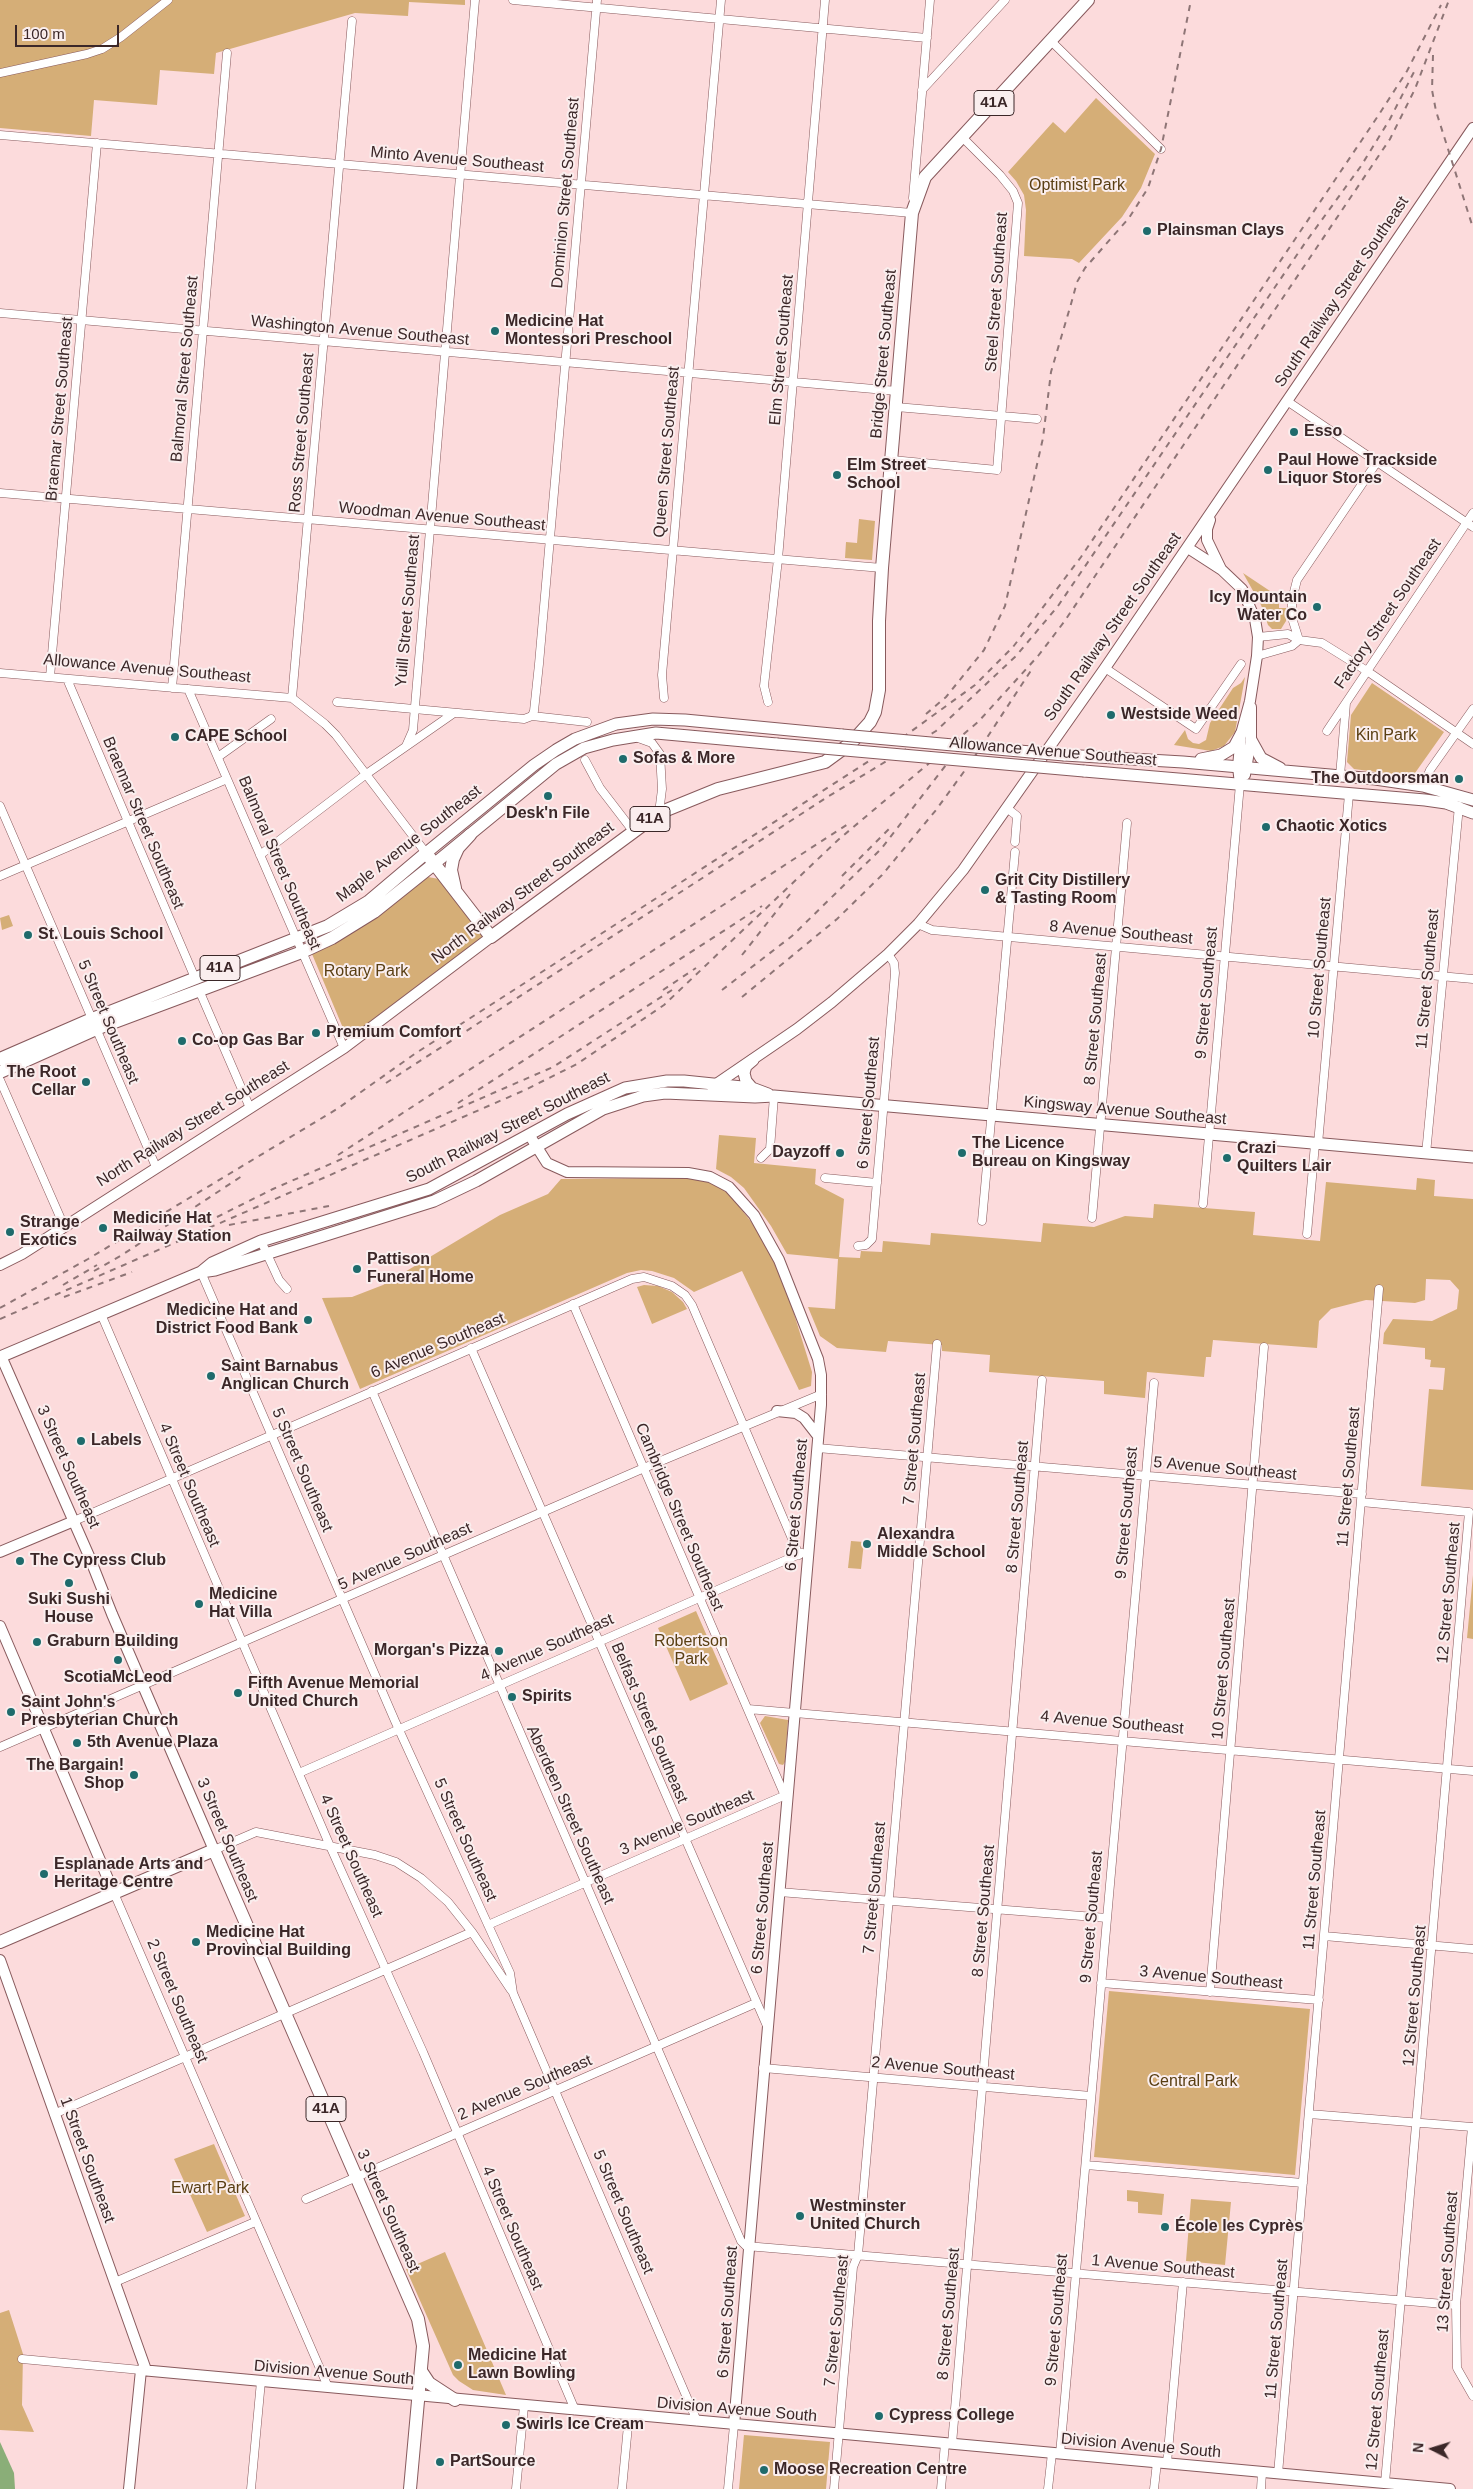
<!DOCTYPE html>
<html>
<head>
<meta charset="utf-8">
<style>
  body { margin:0 }
  #map { position:relative; width:1473px; height:2489px; overflow:hidden; background:#fcdbdc; font-family:Helvetica,sans-serif }
  canvas { display:block }
  .north { position:absolute; left:1408px; top:2424px; width:50px; height:50px; -webkit-text-stroke:4px #faeeee; paint-order:stroke; rotate:275deg; font-size:14px; font-weight:700; line-height:20px; text-align:center; color:#3b2728 }
  .north::after { content:''; display:block; margin:auto; width:18px; height:22px; background:#3b2728; clip-path:polygon(50% 0,100% 100%,50% 72%,0 100%) }
  .scale { position:absolute; left:15px; top:25px; width:104px; height:22px; box-sizing:border-box; border:2px solid #3b2728; border-top:0; padding-left:6px; font-size:15px; line-height:18px; white-space:nowrap; color:#3b2728; -webkit-text-stroke:4px #faeeee; paint-order:stroke }
</style>
</head>
<body>
<div id="map">
<canvas width="1473" height="2489"></canvas>
<div class="north">N</div>
<div class="scale">100 m</div>
</div>
<script>
const ctx = document.querySelector('canvas').getContext('2d');
ctx.lineJoin = 'round';
function paint(path, color) { ctx.fillStyle = color; ctx.fill(path, 'evenodd'); }
const toPath = rows => new Path2D(rows.map(r => 'M' + r).join(''));
function trace(path, color, width, dash) { ctx.strokeStyle = color; ctx.lineWidth = width; ctx.lineCap = dash ? 'butt' : 'round'; ctx.setLineDash(dash || []); ctx.stroke(path); }
function drawText(font, color, halo, rows, align = 'center') {
  ctx.font = font + ' Helvetica,sans-serif'; ctx.lineWidth = 4; ctx.setLineDash([]); ctx.textBaseline = 'middle'; ctx.strokeStyle = halo; ctx.fillStyle = color; for (const [text, x, y, turn = 0] of rows) {
    ctx.save(); ctx.translate(x, y); ctx.rotate((+turn || 0) * Math.PI / 180); ctx.textAlign = isNaN(turn) ? turn : align; if (halo) ctx.strokeText(text, 0, 0); ctx.fillText(text, 0, 0); ctx.restore();
  }
}
paint(toPath([
  [0,0,465,0,465,5,409,2,408,16,355,13,216,53,214,74,160,70,157,105,94,100,91,136,0,128],
  [1096,98,1155,154,1141,188,1122,217,1079,263,1072,259,1024,256,1026,210,1024,195,1016,181,1008,172,1053,122,1065,133],
  [859,519,875,521,872,560,845,558,846,542,857,543],
  [1243,573,1279,597,1279,608,1287,608,1286,621,1281,629,1272,629,1268,625,1261,605],
  [1245,677,1235,732,1224,746,1211,751,1174,745,1185,730,1188,739,1193,743,1199,744,1206,740,1210,723,1233,688,1241,683],
  [1372,683,1444,732,1415,773,1407,776,1354,769,1347,762,1351,715],
  [428,877,439,879,483,936,348,1040,312,954],
  [9,915,13,926,2,930,0,918],
  [719,1135,756,1138,754,1163,816,1169,815,1184,844,1199,839,1257,860,1258,861,1251,882,1252,883,1241,930,1245,931,1233,1041,1242,1043,1223,1094,1227,1125,1216,1153,1218,1154,1204,1255,1212,1253,1235,1320,1241,1326,1182,1416,1190,1417,1178,1435,1180,1434,1196,1473,1199,1473,1490,1421,1486,1429,1389,1443,1390,1445,1368,1430,1367,1431,1360,1425,1359,1425,1348,1383,1344,1384,1333,1393,1319,1432,1321,1457,1309,1459,1290,1450,1280,1426,1279,1425,1300,1415,1303,1366,1300,1331,1309,1319,1321,1317,1348,1213,1340,1211,1357,1206,1357,1204,1377,1147,1372,1145,1398,1104,1394,1104,1381,989,1372,990,1355,942,1351,942,1345,888,1341,886,1352,837,1348,820,1336,808,1307,835,1309,838,1259,787,1254,771,1226,744,1188,731,1177,716,1169],
  [669,1178,691,1178,715,1184,730,1195,756,1228,775,1263,787,1291,812,1372,811,1386,799,1390,742,1271,694,1292,674,1278,652,1271,641,1270,627,1273,360,1389,322,1298,352,1297,383,1285,500,1215,548,1194,561,1179],
  [644,1285,658,1286,672,1292,683,1302,687,1309,652,1324,637,1287],
  [851,1541,864,1542,861,1569,848,1568],
  [1473,1575,1473,1639,1467,1638],
  [696,1611,728,1684,690,1701,658,1628],
  [765,1716,788,1720,785,1762,783,1765,779,1764,760,1723],
  [1109,1991,1310,2009,1295,2175,1094,2157],
  [214,2144,245,2216,207,2232,174,2159],
  [1127,2190,1164,2194,1162,2215,1138,2213,1138,2202,1127,2201],
  [1191,2199,1231,2202,1225,2265,1186,2261],
  [445,2252,506,2395,473,2390,459,2381,453,2375,406,2269],
  [9,2310,23,2354,22,2405,34,2432,0,2430,0,2313],
  [744,2435,830,2442,826,2489,739,2489]
]), '#d5ae77');
paint(toPath([
  [0,2442,14,2473,15,2489,0,2489]
]), '#8aae78');
const minor = toPath([
  [513,0,927,38],
  [1051,41,1161,149],
  [0,73,87,54,102,49,121,37,168,0],
  [922,90,1005,0],
  [0,135,912,213,912,210],
  [913,198,930,0],
  [0,313,897,391],
  [1287,401,1473,527],
  [896,407,1037,419],
  [892,460,997,470,1018,203,1013,191,1000,175,962,137],
  [0,493,882,568],
  [1258,637,1288,634,1299,640,1322,643,1367,671,1473,744],
  [1299,640,1292,618,1292,600,1297,580,1377,462],
  [1257,656,1292,646,1299,640],
  [1105,668,1196,729,1241,664],
  [0,673,292,698],
  [50,677,97,143],
  [67,679,195,978],
  [172,688,227,53],
  [188,689,344,1048],
  [292,698,352,21],
  [292,698,325,724,336,735,426,853],
  [664,698,662,675,721,0],
  [337,702,524,719,532,716,587,722],
  [768,702,764,686,778,559,825,0],
  [532,716,534,711,539,664,597,0],
  [1327,731,1473,513],
  [638,738,652,743,660,754,662,789,659,813],
  [406,746,413,730,475,0],
  [218,757,271,719],
  [585,760,600,788,633,831],
  [1340,776,1346,703],
  [1423,786,1430,770,1473,709],
  [0,806,156,1167],
  [1008,809,1017,816,1015,842],
  [260,855,365,775,454,713],
  [0,876,227,779],
  [918,924,932,930,1473,979],
  [199,990,250,1108],
  [0,1080,64,1226],
  [1318,1144,1349,794],
  [1426,1154,1459,806],
  [761,1158,770,1149,774,1096],
  [825,1178,877,1183],
  [1203,1204,1240,784],
  [1092,1218,1127,823],
  [982,1221,1015,852],
  [1307,1234,1315,1144],
  [261,1241,279,1280,287,1289],
  [858,1246,866,1245,872,1239,895,973,894,963,888,954],
  [201,1272,395,1721,510,1973,513,1993,697,2421],
  [573,1304,785,1796],
  [101,1314,330,1846,423,2052,575,2410],
  [471,1348,767,2026],
  [372,1391,741,2241,746,2246,1456,2305],
  [817,1448,1362,1494],
  [1361,1502,1469,1512,1385,2483],
  [74,1521,632,1279,644,1277,672,1286,685,1295,692,1305,799,1555],
  [748,1709,1473,1771],
  [0,1747,644,1468,822,1394],
  [299,1773,802,1553],
  [214,1850,256,1832,375,1855,396,1862,421,1878,448,1902,472,1932,511,1990],
  [779,1892,1107,1918],
  [114,1893,328,2387],
  [488,1925,788,1794],
  [1324,1936,1473,1949],
  [1101,1983,1319,2000],
  [1210,1992,1264,1347],
  [763,2068,1091,2096],
  [54,2114,472,1932],
  [1309,2114,1472,2127,1456,2305,1457,2368,1473,2396],
  [1086,2165,1303,2183],
  [306,2199,756,2003],
  [115,2282,255,2222],
  [22,2359,141,2370],
  [952,2444,1042,1380],
  [1060,2454,1154,1383],
  [1167,2463,1183,2282],
  [1278,2474,1379,1289],
  [251,2489,261,2381],
  [516,2489,524,2406],
  [622,2489,629,2415],
  [728,2489,734,2425],
  [834,2489,853,2267,858,2255,937,1344],
  [941,2489,945,2443],
  [1048,2489,1052,2453],
  [1154,2489,1157,2462],
  [1261,2489,1262,2472]
]);
const tertiary = toPath([
  [1210,520,1207,529,1207,540,1221,569],
  [1188,548,1222,570,1242,589,1255,619,1258,637,1257,656,1250,701,1241,734,1238,767,1240,784],
  [1245,775,1251,740,1251,707],
  [712,1087,797,1029,832,1002,888,954,918,924,963,870,1105,668,1473,128],
  [530,1136,547,1163,567,1172,688,1173,710,1177,729,1187,754,1215,779,1260,818,1359,821,1375,821,1405,734,2425],
  [0,1265,22,1254,344,1048,491,937],
  [1,1356,89,1556,112,1614,214,1850],
  [777,1411,796,1413,804,1418,818,1436],
  [0,1552,74,1521],
  [0,1626,114,1893],
  [0,1960,146,2370],
  [129,2489,141,2370,1450,2489]
]);
const secondary = toPath([
  [1251,740,1261,758,1280,768],
  [1064,755,1183,762,1375,779,1423,786,1473,800],
  [1201,759,1221,755,1234,747,1241,734],
  [1084,771,1425,800,1446,803,1473,813],
  [426,853,534,765,556,750,575,739,616,724,653,719,685,720,842,735],
  [434,864,556,764,584,748,613,740,656,733,777,744],
  [752,1088,746,1081,744,1073,746,1066,753,1060],
  [201,1272,215,1270,434,1201,476,1181,603,1109,643,1096,665,1093,755,1097,774,1096,1473,1157],
  [0,1357,201,1272,212,1263,261,1241,429,1189,567,1114,625,1088,667,1081,684,1081,752,1088,768,1094]
]);
const primary = toPath([
  [455,888,451,870,453,859,458,848,470,835],
  [0,1059,92,1019,328,926,368,902,426,853,491,937,659,813,718,789,825,762,851,743,870,722,875,712,879,690,879,621,882,568,912,213,925,177,1088,0],
  [0,1072,96,1029,302,952,332,938,374,912,434,864],
  [0,1942,214,1850,418,2319,423,2346,410,2489],
  [421,2371,429,2383,455,2400]
]);
trace(minor, '#885a5d', 9);
trace(tertiary, '#885a5d', 12);
trace(secondary, '#885a5d', 13);
trace(primary, '#885a5d', 14);
trace(minor, '#fff', 8);
trace(tertiary, '#fff', 10);
trace(secondary, '#fff', 11);
trace(primary, '#fff', 12);
trace(toPath([
  [1433,55,1432,90,1436,111,1473,228],
  [926,714,946,697,984,650,1005,606,1043,438,1051,372,1071,304,1077,282,1085,268,1129,218,1148,188,1161,149,1191,0],
  [842,876,891,827],
  [742,955,790,894],
  [663,990,696,968],
  [722,990,792,936,881,849,966,739],
  [742,997,837,919,882,875,936,810,971,762,1032,669],
  [386,1083,829,796,936,731,1016,656,1058,606,1305,243,1361,166,1390,119,1416,68],
  [458,1103,762,906],
  [338,1155,848,824],
  [217,1217,273,1189,553,1067,672,990],
  [229,1225,329,1206],
  [94,1271,122,1255,245,1174],
  [63,1285,97,1265],
  [64,1297,132,1272],
  [0,1308,88,1259,337,1109,416,1053,880,754,975,685,1013,647,1081,557,1378,116,1407,71,1441,5],
  [0,1319,525,1090,577,1064,664,1005,838,840,978,722,1038,656,1064,622,1390,139,1415,89,1449,0]
]), '#8e7576', 2, [6, 6]);
const secondaryBridge = toPath([
  [842,735,1064,755],
  [777,744,1084,771]
]);
trace(secondaryBridge, '#885a5d', 13, []);
trace(secondaryBridge, '#fff', 11);
for (const [x, y, r, color] of [
  [1147,231,5,"#1f6b6c"],
  [495,331,5,"#1f6b6c"],
  [1294,432,5,"#1f6b6c"],
  [1268,470,5,"#1f6b6c"],
  [837,475,5,"#1f6b6c"],
  [1317,607,5,"#1f6b6c"],
  [1111,715,5,"#1f6b6c"],
  [175,737,5,"#1f6b6c"],
  [623,759,5,"#1f6b6c"],
  [1459,779,5,"#1f6b6c"],
  [548,796,5,"#1f6b6c"],
  [1266,827,5,"#1f6b6c"],
  [985,890,5,"#1f6b6c"],
  [28,935,5,"#1f6b6c"],
  [316,1033,5,"#1f6b6c"],
  [182,1041,5,"#1f6b6c"],
  [86,1082,5,"#1f6b6c"],
  [840,1153,5,"#1f6b6c"],
  [962,1153,5,"#1f6b6c"],
  [1227,1158,5,"#1f6b6c"],
  [103,1228,5,"#1f6b6c"],
  [10,1232,5,"#1f6b6c"],
  [357,1269,5,"#1f6b6c"],
  [308,1320,5,"#1f6b6c"],
  [211,1376,5,"#1f6b6c"],
  [81,1441,5,"#1f6b6c"],
  [867,1544,5,"#1f6b6c"],
  [20,1561,5,"#1f6b6c"],
  [69,1583,5,"#1f6b6c"],
  [199,1604,5,"#1f6b6c"],
  [37,1642,5,"#1f6b6c"],
  [499,1651,5,"#1f6b6c"],
  [118,1660,5,"#1f6b6c"],
  [238,1693,5,"#1f6b6c"],
  [512,1697,5,"#1f6b6c"],
  [11,1712,5,"#1f6b6c"],
  [77,1743,5,"#1f6b6c"],
  [134,1775,5,"#1f6b6c"],
  [44,1874,5,"#1f6b6c"],
  [196,1942,5,"#1f6b6c"],
  [800,2216,5,"#1f6b6c"],
  [1165,2227,5,"#1f6b6c"],
  [458,2365,5,"#1f6b6c"],
  [879,2416,5,"#1f6b6c"],
  [506,2425,5,"#1f6b6c"],
  [440,2462,5,"#1f6b6c"],
  [764,2470,5,"#1f6b6c"]
]) { const dot = new Path2D(); dot.arc(x, y, r, 0, 2 * Math.PI); ctx.fillStyle = color; ctx.fill(dot); trace(dot, '#faeeee', 2); }
for (const [x, y, w] of [
  [994,103,40],
  [650,819,40],
  [220,968,40],
  [326,2109,40]
]) { const box = new Path2D(); box.roundRect(x - w / 2, y - 12.5, w, 25, 4); ctx.fillStyle = '#faeeee'; ctx.fill(box); trace(box, '#3b2728', 1); }
drawText('bold 15px', '#3b2728', null, [
  ["41A",994,103],
  ["41A",650,819],
  ["41A",220,968],
  ["41A",326,2109]
]);
drawText('16px', '#3b2728', '#faeeee', [
  ["Minto Avenue Southeast",457,160,5],
  ["Dominion Street Southeast",566,193,-85],
  ["Steel Street Southeast",997,292,-86],
  ["South Railway Street Southeast",1342,292,-56],
  ["Washington Avenue Southeast",360,331,5],
  ["Elm Street Southeast",782,350,-85],
  ["Bridge Street Southeast",884,354,-85],
  ["Balmoral Street Southeast",185,369,-85],
  ["Braemar Street Southeast",60,409,-85],
  ["Ross Street Southeast",302,433,-85],
  ["Queen Street Southeast",667,452,-85],
  ["Woodman Avenue Southeast",442,517,5],
  ["Yuill Street Southeast",408,611,-85],
  ["Factory Street Southeast",1388,614,-56],
  ["South Railway Street Southeast",1113,627,-55],
  ["Allowance Avenue Southeast",147,669,5],
  ["Allowance Avenue Southeast",1053,752,5],
  ["Braemar Street Southeast",143,823,67],
  ["Maple Avenue Southeast",409,844,-38],
  ["Balmoral Street Southeast",279,863,67],
  ["North Railway Street Southeast",523,893,-37],
  ["8 Avenue Southeast",1121,933,5],
  ["10 Street Southeast",1320,968,-85],
  ["11 Street Southeast",1428,979,-85],
  ["9 Street Southeast",1207,993,-85],
  ["8 Street Southeast",1096,1019,-85],
  ["5 Street Southeast",108,1022,67],
  ["6 Street Southeast",869,1103,-85],
  ["Kingsway Avenue Southeast",1125,1111,5],
  ["North Railway Street Southeast",193,1124,-32],
  ["South Railway Street Southeast",508,1128,-27],
  ["6 Avenue Southeast",438,1346,-23],
  ["7 Street Southeast",915,1439,-85],
  ["3 Street Southeast",68,1467,66],
  ["5 Avenue Southeast",1225,1469,5],
  ["5 Street Southeast",302,1470,67],
  ["11 Street Southeast",1349,1477,-85],
  ["4 Street Southeast",189,1485,67],
  ["6 Street Southeast",797,1505,-85],
  ["8 Street Southeast",1018,1507,-85],
  ["9 Street Southeast",1127,1513,-85],
  ["Cambridge Street Southeast",679,1517,67],
  ["5 Avenue Southeast",405,1557,-24],
  ["12 Street Southeast",1449,1593,-85],
  ["4 Avenue Southeast",547,1648,-24],
  ["10 Street Southeast",1224,1669,-85],
  ["Belfast Street Southeast",649,1723,67],
  ["4 Avenue Southeast",1112,1723,5],
  ["Aberdeen Street Southeast",570,1815,66],
  ["3 Avenue Southeast",687,1823,-23],
  ["3 Street Southeast",227,1840,67],
  ["5 Street Southeast",465,1840,66],
  ["4 Street Southeast",351,1856,66],
  ["11 Street Southeast",1315,1880,-85],
  ["7 Street Southeast",875,1888,-85],
  ["6 Street Southeast",763,1908,-85],
  ["8 Street Southeast",984,1911,-85],
  ["9 Street Southeast",1092,1917,-85],
  ["3 Avenue Southeast",1211,1978,5],
  ["12 Street Southeast",1415,1996,-85],
  ["2 Street Southeast",177,2001,67],
  ["2 Avenue Southeast",943,2069,5],
  ["2 Avenue Southeast",525,2088,-23],
  ["1 Street Southeast",87,2160,70],
  ["3 Street Southeast",388,2211,66],
  ["5 Street Southeast",623,2212,67],
  ["4 Street Southeast",512,2228,67],
  ["13 Street Southeast",1448,2262,-86],
  ["1 Avenue Southeast",1163,2267,5],
  ["6 Street Southeast",728,2312,-86],
  ["8 Street Southeast",949,2314,-85],
  ["9 Street Southeast",1057,2320,-85],
  ["7 Street Southeast",837,2321,-84],
  ["11 Street Southeast",1277,2329,-85],
  ["Division Avenue South",334,2373,5],
  ["12 Street Southeast",1378,2400,-85],
  ["Division Avenue South",737,2410,5],
  ["Division Avenue South",1141,2446,5]
]);
drawText('16px', '#593e12', '#faeeee', [
  ["Optimist Park",1077,186],
  ["Kin Park",1386,736],
  ["Rotary Park",366,972],
  ["Robertson",691,1642],
  ["Park",691,1660],
  ["Central Park",1193,2082],
  ["Ewart Park",210,2189]
]);
drawText('bold 16px', '#3b2728', '#faeeee', [
  ["Plainsman Clays",1157,231],
  ["Medicine Hat",505,322],
  ["Montessori Preschool",505,340],
  ["Esso",1304,432],
  ["Paul Howe Trackside",1278,461],
  ["Liquor Stores",1278,479],
  ["Elm Street",847,466],
  ["School",847,484],
  ["Icy Mountain",1307,598,"right"],
  ["Water Co",1307,616,"right"],
  ["Westside Weed",1121,715],
  ["CAPE School",185,737],
  ["Sofas & More",633,759],
  ["The Outdoorsman",1449,779,"right"],
  ["Desk'n File",548,814,"center"],
  ["Chaotic Xotics",1276,827],
  ["Grit City Distillery",995,881],
  ["& Tasting Room",995,899],
  ["St. Louis School",38,935],
  ["Premium Comfort",326,1033],
  ["Co-op Gas Bar",192,1041],
  ["The Root",76,1073,"right"],
  ["Cellar",76,1091,"right"],
  ["The Licence",972,1144],
  ["Bureau on Kingsway",972,1162],
  ["Crazi",1237,1149],
  ["Quilters Lair",1237,1167],
  ["Dayzoff",830,1153,"right"],
  ["Medicine Hat",113,1219],
  ["Railway Station",113,1237],
  ["Strange",20,1223],
  ["Exotics",20,1241],
  ["Pattison",367,1260],
  ["Funeral Home",367,1278],
  ["Medicine Hat and",298,1311,"right"],
  ["District Food Bank",298,1329,"right"],
  ["Saint Barnabus",221,1367],
  ["Anglican Church",221,1385],
  ["Labels",91,1441],
  ["Alexandra",877,1535],
  ["Middle School",877,1553],
  ["The Cypress Club",30,1561],
  ["Medicine",209,1595],
  ["Hat Villa",209,1613],
  ["Suki Sushi",69,1600,"center"],
  ["House",69,1618,"center"],
  ["Graburn Building",47,1642],
  ["Morgan's Pizza",489,1651,"right"],
  ["ScotiaMcLeod",118,1678,"center"],
  ["Fifth Avenue Memorial",248,1684],
  ["United Church",248,1702],
  ["Spirits",522,1697],
  ["Saint John's",21,1703],
  ["Presbyterian Church",21,1721],
  ["5th Avenue Plaza",87,1743],
  ["The Bargain!",124,1766,"right"],
  ["Shop",124,1784,"right"],
  ["Esplanade Arts and",54,1865],
  ["Heritage Centre",54,1883],
  ["Medicine Hat",206,1933],
  ["Provincial Building",206,1951],
  ["Westminster",810,2207],
  ["United Church",810,2225],
  ["École les Cyprès",1175,2227],
  ["Medicine Hat",468,2356],
  ["Lawn Bowling",468,2374],
  ["Cypress College",889,2416],
  ["Swirls Ice Cream",516,2425],
  ["PartSource",450,2462],
  ["Moose Recreation Centre",774,2470]
], 'left');
</script>
</body>
</html>
